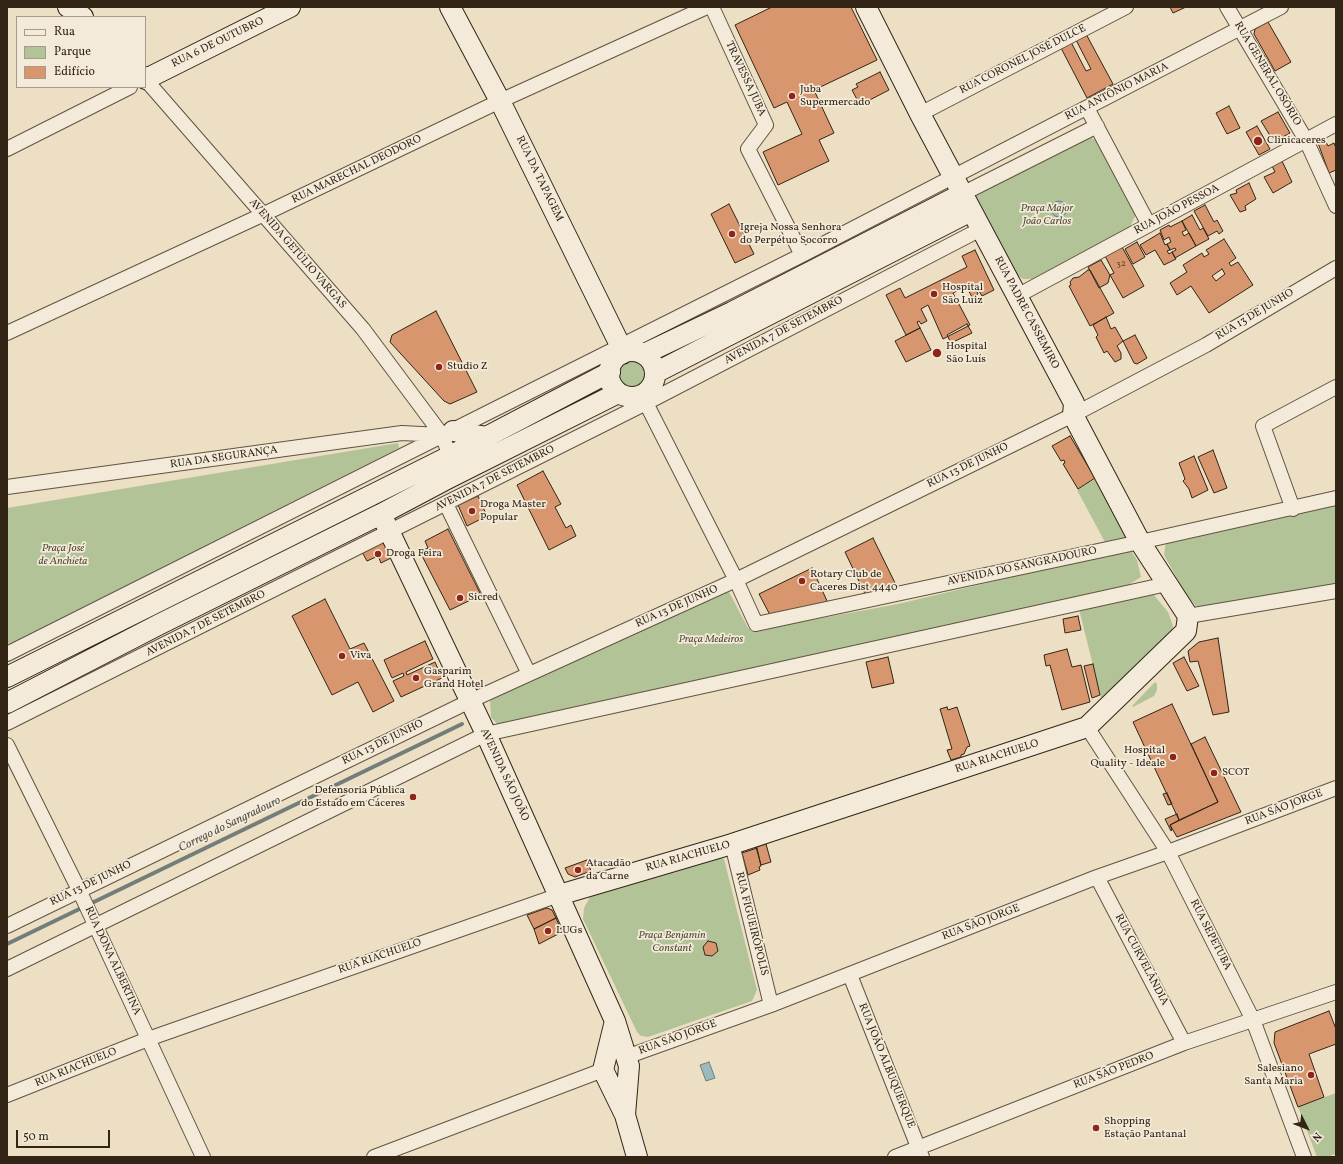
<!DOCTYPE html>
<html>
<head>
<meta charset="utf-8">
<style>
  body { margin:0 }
  #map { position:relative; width:1343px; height:1164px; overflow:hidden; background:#ecdfc4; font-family:Vollkorn,serif }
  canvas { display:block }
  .frame { position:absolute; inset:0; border:8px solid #322516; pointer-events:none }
  .legend { position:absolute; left:16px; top:16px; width:130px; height:72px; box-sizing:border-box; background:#f3ead9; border:1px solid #a69b8b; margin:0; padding:5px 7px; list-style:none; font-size:12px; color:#322516 }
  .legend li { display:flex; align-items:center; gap:8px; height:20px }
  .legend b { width:20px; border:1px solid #a69b8b }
  .north { position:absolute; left:1287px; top:1108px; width:40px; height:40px; -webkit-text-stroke:3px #f3ead9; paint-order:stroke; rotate:132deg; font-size:11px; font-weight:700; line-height:16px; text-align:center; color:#322516 }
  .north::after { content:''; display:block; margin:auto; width:14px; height:18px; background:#322516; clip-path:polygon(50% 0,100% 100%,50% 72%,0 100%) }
  .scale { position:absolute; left:16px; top:1130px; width:94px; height:18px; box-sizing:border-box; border:2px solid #322516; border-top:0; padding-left:5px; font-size:12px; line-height:14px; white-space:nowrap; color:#322516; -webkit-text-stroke:3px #f3ead9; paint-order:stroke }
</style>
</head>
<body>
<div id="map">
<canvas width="1343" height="1164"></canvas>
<div class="frame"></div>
<ul class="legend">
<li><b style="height:5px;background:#f3ead9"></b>Rua</li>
<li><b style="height:11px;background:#b3c398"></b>Parque</li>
<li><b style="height:11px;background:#d8966e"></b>Edifício</li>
</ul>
<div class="north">N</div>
<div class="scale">50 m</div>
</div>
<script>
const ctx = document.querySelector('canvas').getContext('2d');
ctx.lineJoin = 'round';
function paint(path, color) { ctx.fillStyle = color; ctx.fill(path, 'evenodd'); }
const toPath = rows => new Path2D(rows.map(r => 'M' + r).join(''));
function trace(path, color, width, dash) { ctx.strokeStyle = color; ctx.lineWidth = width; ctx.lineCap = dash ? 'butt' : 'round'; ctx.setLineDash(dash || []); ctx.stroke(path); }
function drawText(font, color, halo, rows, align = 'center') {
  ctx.font = font + ' Vollkorn,serif'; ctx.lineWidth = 3.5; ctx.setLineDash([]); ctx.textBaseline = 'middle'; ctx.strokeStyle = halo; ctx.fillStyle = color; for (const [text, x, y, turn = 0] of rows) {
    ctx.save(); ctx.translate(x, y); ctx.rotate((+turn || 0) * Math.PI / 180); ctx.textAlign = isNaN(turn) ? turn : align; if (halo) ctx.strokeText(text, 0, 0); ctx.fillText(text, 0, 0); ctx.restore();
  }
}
paint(toPath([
  [1090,137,1097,141,1134,211,1135,216,1129,229,1037,279,1023,279,1017,275,974,199,975,194,1086,138],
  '618 375a14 14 0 1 1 28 0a14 14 0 1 1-28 0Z',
  [398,443,399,448,10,644,7,643,7,508],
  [1100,476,1128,532,1126,539,1106,544,1077,490],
  [1336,503,1336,585,1204,606,1196,606,1186,595,1164,555,1166,541],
  [1130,549,1137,560,1141,577,1127,586,498,725,491,717,490,700,725,592,729,592,748,628,752,629,774,627,898,604],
  [1146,595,1154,595,1168,612,1173,626,1172,632,1102,702,1079,609],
  [1155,682,1157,684,1157,690,1154,696,1133,707,1132,706],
  [714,855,724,859,757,990,752,1001,648,1037,641,1036,637,1032,583,919,584,908,591,895],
  [1336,1093,1336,1154,1326,1157,1317,1157,1298,1107]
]), '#b3c398');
const water = toPath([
  '1051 209a8 8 0 1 1 16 0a8 8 0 1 1-16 0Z',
  [709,1062,715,1078,706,1081,700,1065,709,1062]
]);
paint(water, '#9cbabd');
trace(water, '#727e7a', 1);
trace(toPath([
  [7,944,462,724]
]), '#727e7a', 4);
const building = toPath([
  [772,7,851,7,877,60,814,90,834,133,819,140,829,161,778,185,763,152,802,134,787,102,774,108,735,25,772,7],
  [1170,7,1186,7,1173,13,1170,7],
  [1268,22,1291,62,1275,71,1254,34,1255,29,1268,22],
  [1086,34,1113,84,1087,98,1061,48,1071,42,1086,71,1091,69,1076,40,1086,34],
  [880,72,889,90,860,105,852,90,858,87,856,84,880,72],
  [1229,106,1240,128,1227,134,1216,113,1229,106],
  [1278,112,1290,133,1274,142,1261,121,1278,112],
  [1257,126,1270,149,1259,155,1246,132,1257,126],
  [1325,140,1328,146,1334,143,1336,148,1336,170,1329,173,1318,143,1325,140],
  [1282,161,1292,182,1273,193,1264,177,1275,172,1272,166,1282,161],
  [1249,183,1256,199,1245,206,1246,210,1240,212,1230,195,1237,193,1236,190,1249,183],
  [729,204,754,254,735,263,711,214,729,204],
  [1205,205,1214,222,1217,220,1223,231,1219,234,1217,231,1208,236,1194,211,1205,205],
  [1192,215,1200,230,1203,228,1209,239,1196,246,1182,221,1192,215],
  [1182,221,1186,230,1182,232,1184,236,1189,233,1196,246,1175,258,1172,252,1176,250,1175,248,1170,250,1167,244,1171,242,1169,237,1164,240,1160,230,1169,225,1170,227,1182,221],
  [1160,233,1165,245,1167,244,1170,250,1167,251,1169,254,1172,252,1176,259,1164,265,1155,250,1146,255,1140,245,1160,233],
  [1224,239,1236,258,1229,263,1231,266,1238,262,1253,285,1209,313,1191,286,1177,295,1170,283,1187,272,1183,265,1202,253,1204,257,1209,254,1206,250,1224,239],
  [1222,269,1225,274,1216,281,1212,276,1222,269],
  [1137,242,1145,257,1133,264,1125,249,1137,242],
  [1122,247,1144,286,1123,298,1110,275,1114,273,1105,256,1122,247],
  [975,250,994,290,982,296,979,291,977,292,978,294,972,297,966,286,953,293,970,325,943,339,928,305,921,309,927,321,921,324,919,321,917,322,920,328,906,335,886,295,900,288,905,298,967,267,962,256,975,250],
  [1101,260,1110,275,1108,283,1099,288,1088,267,1101,260],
  [1088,270,1090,270,1114,313,1090,326,1069,286,1071,285,1070,282,1073,278,1079,277,1088,270],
  [436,311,477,392,450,404,444,401,390,342,392,335,436,311],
  [1106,317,1111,329,1115,327,1123,341,1117,346,1121,353,1121,359,1115,362,1107,351,1104,353,1096,337,1098,335,1093,325,1106,317],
  [967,324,972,333,951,343,947,335,967,324],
  [920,328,931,350,906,362,895,341,920,328],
  [1135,335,1147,358,1137,364,1134,363,1123,341,1135,335],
  [1070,436,1095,478,1078,489,1063,464,1065,463,1064,460,1061,461,1052,446,1070,436],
  [1213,450,1227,488,1214,493,1198,457,1213,450],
  [1194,456,1208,490,1192,498,1189,489,1183,481,1185,479,1179,463,1194,456],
  [543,471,561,504,555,507,566,528,571,525,576,536,549,550,517,485,543,471],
  [478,496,487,516,467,526,458,505,478,496],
  [448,529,481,595,450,610,420,552,428,548,425,541,448,529],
  [873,538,898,589,866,596,845,552,873,538],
  [381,543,385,543,395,556,381,563,378,556,367,561,362,552,381,543],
  [812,568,828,603,770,615,759,594,812,568],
  [325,599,350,649,364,643,394,701,373,712,358,682,332,695,292,616,325,599],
  [1078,616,1081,630,1065,633,1063,619,1078,616],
  [1218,638,1229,712,1213,715,1198,661,1190,662,1188,651,1199,642,1218,638],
  [425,641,433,659,406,672,407,675,435,662,442,678,401,697,393,681,404,676,403,673,392,678,384,660,425,641],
  [1067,649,1072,667,1081,665,1090,702,1062,710,1050,665,1046,666,1044,655,1067,649],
  [888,657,894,683,872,688,866,662,888,657],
  [1184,657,1199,686,1187,691,1173,663,1184,657],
  [1093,664,1100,695,1092,698,1084,666,1093,664],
  [1172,704,1218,802,1179,820,1133,722,1172,704],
  [947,707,948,710,957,707,970,746,967,747,964,754,961,755,961,757,951,760,947,750,952,749,940,709,947,707],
  [1205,737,1241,812,1177,837,1170,825,1218,802,1191,744,1205,737],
  [1167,793,1172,804,1168,805,1163,794,1167,793],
  [1177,814,1179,820,1170,825,1172,830,1171,831,1165,819,1177,814],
  [766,844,771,862,761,865,756,847,766,844],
  [757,848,761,866,759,867,760,870,748,875,742,853,757,848],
  [587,860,591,871,575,877,568,874,565,868,587,860],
  [547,908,552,910,556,918,534,929,527,915,547,908],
  [556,918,562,932,539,944,534,929,556,918],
  [708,941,716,943,718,951,712,956,705,955,703,947,708,941],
  [1329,1011,1336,1029,1336,1044,1309,1054,1324,1097,1298,1107,1274,1043,1275,1032,1329,1011]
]);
paint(building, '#d8966e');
trace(building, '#322516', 1);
const street = toPath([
  [712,7,766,125,748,149,802,255],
  [1227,7,1306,140,1336,206],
  [145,79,363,329,442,435,450,456],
  [1087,108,1149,225],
  [920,114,1126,7],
  [7,149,130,87],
  [962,194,1097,126],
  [1017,296,1336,124],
  [7,333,262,215,500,101,707,7],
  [640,396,646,403,736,580,756,624,1140,542,1336,498],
  [7,487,402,433,441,435],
  [446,504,529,674],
  [1293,509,1263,426,1336,387],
  [1188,616,1336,591],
  [7,654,802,255,1281,7],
  [7,723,646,403,981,229],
  [1087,727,1168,852,1253,1020,1304,1157],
  [7,745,79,890,203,1157],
  [732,844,771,1005],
  [1097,877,1184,1043],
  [7,926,470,701,736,580,1073,415,1206,345,1336,268],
  [7,969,486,734,1167,584],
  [850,975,922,1157],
  [626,1057,771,1005,1097,877,1168,852,1336,788],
  [7,1095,148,1039,559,895],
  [374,1157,603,1070],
  [895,1157,1184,1043,1336,992]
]);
const secondary = toPath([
  [68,7,83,17],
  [450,7,500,101,620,345,622,354],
  [145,77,146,79,290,7],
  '609 374a23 23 0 1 1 46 0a23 23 0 1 1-46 0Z',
  [644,354,732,312,962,194],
  [655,373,971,211],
  [453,431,487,437],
  [381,514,486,734,615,1021,629,1066,625,1115],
  [7,677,450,456,610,372],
  [7,703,160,624,381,514,447,479,618,393],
  [559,895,732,844,1087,727,1186,631,1188,616,1140,542,1073,415,1074,403,920,114,866,7],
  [615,1021,603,1070,625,1115,637,1157]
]);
trace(street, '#605442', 16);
trace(secondary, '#322516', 22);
trace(street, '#f3ead9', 14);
trace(secondary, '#f3ead9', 20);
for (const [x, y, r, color] of [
  [792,96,4,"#8f2418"],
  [1258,141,5,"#8f2418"],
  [732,234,4,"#8f2418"],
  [934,294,4,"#8f2418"],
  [937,353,5,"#8f2418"],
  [439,367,4,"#8f2418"],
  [472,511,4,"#8f2418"],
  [378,554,4,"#8f2418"],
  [802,581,4,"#8f2418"],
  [460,598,4,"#8f2418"],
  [342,656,4,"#8f2418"],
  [416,678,4,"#8f2418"],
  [1173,757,4,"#8f2418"],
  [1214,773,4,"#8f2418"],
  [413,797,4,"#8f2418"],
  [578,870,4,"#8f2418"],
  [548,931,4,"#8f2418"],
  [1311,1075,4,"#8f2418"],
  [1096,1128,4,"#8f2418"]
]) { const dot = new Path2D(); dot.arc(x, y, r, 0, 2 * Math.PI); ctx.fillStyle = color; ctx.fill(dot); trace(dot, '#f3ead9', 1.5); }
drawText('9px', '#5c412c', null, [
  ["32",1121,264]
]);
drawText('11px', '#322516', '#f3ead9', [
  ["RUA 6 DE OUTUBRO",218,43,-26],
  ["RUA CORONEL JOSÉ DULCE",1023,60,-27],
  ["RUA GENERAL OSÓRIO",1267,74,59],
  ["TRAVESSA JUBA",745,79,65],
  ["RUA ANTÔNIO MARIA",1117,92,-27],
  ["RUA MARECHAL DEODORO",357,170,-26],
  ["RUA DA TAPAGEM",539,179,64],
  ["RUA JOÃO PESSOA",1177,210,-28],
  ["AVENIDA GETÚLIO VARGAS",297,254,49],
  ["RUA PADRE CASSEMIRO",1026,313,62],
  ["RUA 13 DE JUNHO",1255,315,-31],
  ["AVENIDA 7 DE SETEMBRO",784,331,-28],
  ["RUA DA SEGURANÇA",224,458,-8],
  ["RUA 13 DE JUNHO",968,466,-26],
  ["AVENIDA 7 DE SETEMBRO",495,479,-27],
  ["AVENIDA DO SANGRADOURO",1022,567,-12],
  ["RUA 13 DE JUNHO",677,607,-24],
  ["AVENIDA 7 DE SETEMBRO",206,624,-27],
  ["RUA 13 DE JUNHO",383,743,-26],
  ["RUA RIACHUELO",997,757,-18],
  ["AVENIDA SÃO JOÃO",504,775,65],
  ["RUA SÃO JORGE",1284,808,-21],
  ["RUA RIACHUELO",688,857,-16],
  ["RUA 13 DE JUNHO",91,884,-26],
  ["RUA SÃO JORGE",981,923,-21],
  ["RUA FIGUEIRÓPOLIS",751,924,76],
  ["RUA SEPETUBA",1210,935,63],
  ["RUA RIACHUELO",380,957,-19],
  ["RUA CURVELÂNDIA",1141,960,62],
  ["RUA DONA ALBERTINA",112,961,65],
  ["RUA SÃO JORGE",678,1038,-20],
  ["RUA JOÃO ALBUQUERQUE",886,1066,68],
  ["RUA RIACHUELO",76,1068,-22],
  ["RUA SÃO PEDRO",1114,1071,-21]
]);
drawText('11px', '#322516', '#f3ead9', [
  ["Juba",800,90],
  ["Supermercado",800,103],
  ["Clinicaceres",1267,141],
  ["Igreja Nossa Senhora",740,228],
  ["do Perpétuo Socorro",740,241],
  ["Hospital",942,288],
  ["São Luiz",942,301],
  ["Hospital",946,347],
  ["São Luís",946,360],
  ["Studio Z",447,367],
  ["Droga Master",480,505],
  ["Popular",480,518],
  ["Droga Feira",386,554],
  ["Rotary Club de",810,575],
  ["Caceres Dist 4440",810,588],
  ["Sicred",468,598],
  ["Viva",350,656],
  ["Gasparim",424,672],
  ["Grand Hotel",424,685],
  ["Hospital",1165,751,"right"],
  ["Quality - Ideale",1165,764,"right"],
  ["SCOT",1222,773],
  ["Defensoria Pública",405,791,"right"],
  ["do Estado em Cáceres",405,804,"right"],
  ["Atacadão",586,864],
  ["da Carne",586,877],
  ["LUGs",556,931],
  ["Salesiano",1303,1069,"right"],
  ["Santa Maria",1303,1082,"right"],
  ["Shopping",1104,1122],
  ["Estação Pantanal",1104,1135]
], 'left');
drawText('italic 11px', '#524c36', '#f3ead9', [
  ["Praça Major",1047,209],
  ["João Carlos",1047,222],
  ["Praça José",63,549],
  ["de Anchieta",63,562],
  ["Praça Medeiros",711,640],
  ["Praça Benjamin",672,936],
  ["Constant",672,949]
]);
drawText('italic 12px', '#525248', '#f3ead9', [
  ["Corrego do Sangradouro",230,825,-26]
]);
</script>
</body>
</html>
